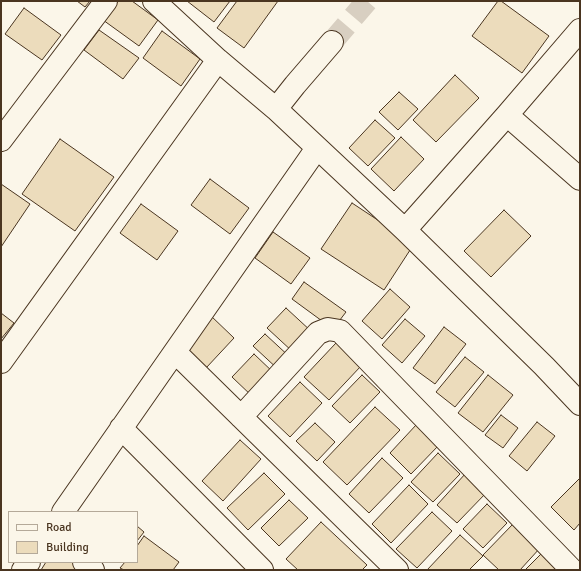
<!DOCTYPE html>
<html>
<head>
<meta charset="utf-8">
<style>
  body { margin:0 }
  #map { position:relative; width:581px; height:571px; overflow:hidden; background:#fbf6e9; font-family:Signika,sans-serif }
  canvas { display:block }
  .frame { position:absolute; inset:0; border:2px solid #4a3520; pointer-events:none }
  .legend { position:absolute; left:8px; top:511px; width:130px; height:52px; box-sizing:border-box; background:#fbf6e9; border:1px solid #b4a999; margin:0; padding:5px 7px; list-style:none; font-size:12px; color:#4a3520 }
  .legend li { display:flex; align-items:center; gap:8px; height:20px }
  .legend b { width:20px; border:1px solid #b4a999 }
</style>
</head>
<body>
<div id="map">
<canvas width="581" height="571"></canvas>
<div class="frame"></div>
<ul class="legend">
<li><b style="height:5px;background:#fbf6e9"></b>Road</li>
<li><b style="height:11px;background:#ecdcbc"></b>Building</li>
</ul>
</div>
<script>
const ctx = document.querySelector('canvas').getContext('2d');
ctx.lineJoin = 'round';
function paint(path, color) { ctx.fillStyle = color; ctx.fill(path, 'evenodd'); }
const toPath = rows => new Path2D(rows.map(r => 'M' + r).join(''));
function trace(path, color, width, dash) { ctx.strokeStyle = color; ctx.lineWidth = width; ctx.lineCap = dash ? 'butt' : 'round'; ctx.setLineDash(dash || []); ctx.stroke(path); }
const building = toPath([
  [77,1,90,1,85,7,77,1],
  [118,1,132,1,158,20,139,46,103,20,118,1],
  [187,1,230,1,214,22,187,1],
  [237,1,278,1,244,48,217,28,237,1],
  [498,1,501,1,549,36,522,73,472,36,498,1],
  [24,8,61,35,42,60,5,34,24,8],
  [99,30,139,58,123,79,84,50,99,30],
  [162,31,200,59,181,86,143,58,162,31],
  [455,75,479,98,436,142,413,120,455,75],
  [399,92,418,109,398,130,379,112,399,92],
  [375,120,395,138,368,166,349,148,375,120],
  [401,137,424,159,394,191,371,169,401,137],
  [60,139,114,177,75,231,22,194,60,139],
  [210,179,249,208,230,234,191,205,210,179],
  [1,184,30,204,1,247,1,184],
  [352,203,414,244,384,290,321,249,352,203],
  [141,204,178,231,157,260,120,233,141,204],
  [504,210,531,236,491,277,464,251,504,210],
  [273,232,310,258,291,284,255,258,273,232],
  [304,282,346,312,333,329,292,299,304,282],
  [390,289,410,307,382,339,362,321,390,289],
  [286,308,312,332,293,352,267,328,286,308],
  [1,313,14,323,1,339,1,313],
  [210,315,234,338,206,368,182,345,210,315],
  [405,319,425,336,402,363,382,345,405,319],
  [444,327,466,344,435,384,413,368,444,327],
  [265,334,292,359,280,371,253,346,265,334],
  [336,343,361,366,329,400,304,377,336,343],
  [254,354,275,374,253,397,232,377,254,354],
  [465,357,484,372,455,407,436,392,465,357],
  [362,375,380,392,350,423,332,406,362,375],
  [488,375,513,395,483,432,458,413,488,375],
  [300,382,322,403,290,437,268,416,300,382],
  [375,407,400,430,347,485,323,462,375,407],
  [501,415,518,428,503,448,485,435,501,415],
  [537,422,555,436,527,471,509,456,537,422],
  [315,423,335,442,317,461,296,441,315,423],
  [417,424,439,445,411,474,390,453,417,424],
  [240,440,261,459,223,501,202,481,240,440],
  [438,453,460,474,433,502,411,482,438,453],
  [382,458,403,478,369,513,349,494,382,458],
  [264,473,285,494,248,530,227,508,264,473],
  [466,473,487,492,457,523,437,505,466,473],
  [580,478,580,523,574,530,551,507,580,478],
  [409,485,428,504,391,543,372,524,409,485],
  [289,500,308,518,279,546,261,528,289,500],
  [487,504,507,523,483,548,463,529,487,504],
  [432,512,452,531,417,568,396,549,432,512],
  [321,522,367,565,362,570,298,570,286,559,321,522],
  [514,523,540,548,520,570,499,570,483,555,514,523],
  [137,526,144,532,137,541,137,526],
  [460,535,483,556,469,570,427,570,460,535],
  [144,536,179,562,173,570,124,570,120,568,125,562,137,562,137,546,144,536],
  [543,552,562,570,525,570,543,552],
  [46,562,79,562,80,563,75,570,41,570,46,562]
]);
paint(building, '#ecdcbc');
trace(building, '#4a3520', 1);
trace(toPath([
  [332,42,367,1]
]), '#d8cfc1', 22, [22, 11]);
const minor = toPath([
  [154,1,218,60,276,109,405,230,544,366,580,404],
  [276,109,295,85,332,42],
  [507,115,580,179],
  [1,140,106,1],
  [405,230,507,115,580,30],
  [175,352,397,570],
  [1,362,218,60],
  [241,417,318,333,328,329,340,331,572,570],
  [121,428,262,570],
  [63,512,317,148],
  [84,562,93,570],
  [23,570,29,562]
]);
trace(minor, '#4a3520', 24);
trace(minor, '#fbf6e9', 22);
</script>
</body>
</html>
